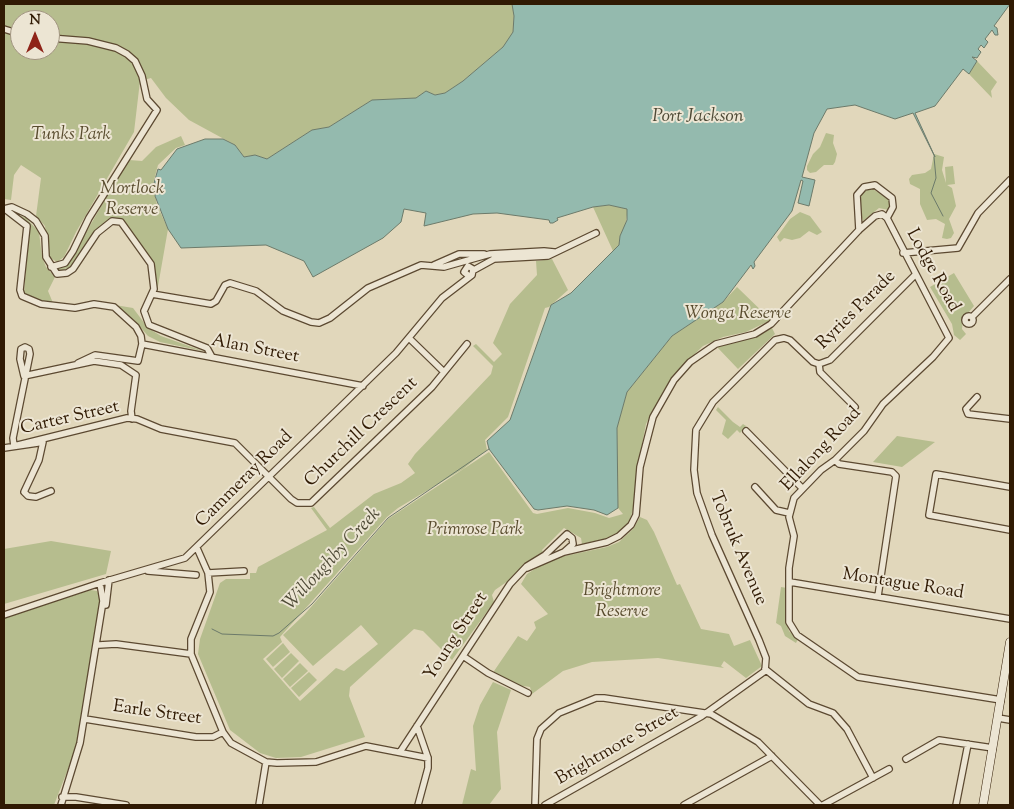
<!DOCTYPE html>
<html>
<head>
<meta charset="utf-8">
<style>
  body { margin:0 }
  #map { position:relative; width:1014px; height:809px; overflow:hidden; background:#e1d7bb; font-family:"Sorts Mill Goudy",serif }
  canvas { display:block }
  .frame { position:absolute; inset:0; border:5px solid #301a03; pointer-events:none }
  .north { position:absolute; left:10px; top:10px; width:50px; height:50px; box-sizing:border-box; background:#ece5d3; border:1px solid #a19480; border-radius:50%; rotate:0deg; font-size:14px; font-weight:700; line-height:20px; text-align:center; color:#301a03 }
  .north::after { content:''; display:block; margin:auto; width:18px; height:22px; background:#8f2418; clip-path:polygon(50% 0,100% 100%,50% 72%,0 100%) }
</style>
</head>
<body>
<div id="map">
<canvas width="1014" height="809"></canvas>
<div class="frame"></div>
<div class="north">N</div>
</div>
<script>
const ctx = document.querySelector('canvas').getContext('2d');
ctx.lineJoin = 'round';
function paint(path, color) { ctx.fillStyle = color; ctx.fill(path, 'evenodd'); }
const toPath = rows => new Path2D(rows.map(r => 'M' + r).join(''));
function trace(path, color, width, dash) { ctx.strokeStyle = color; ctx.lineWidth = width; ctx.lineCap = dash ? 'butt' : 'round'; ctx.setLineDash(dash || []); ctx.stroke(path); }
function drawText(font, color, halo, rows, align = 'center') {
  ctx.font = font + ' "Sorts Mill Goudy",serif'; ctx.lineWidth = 4; ctx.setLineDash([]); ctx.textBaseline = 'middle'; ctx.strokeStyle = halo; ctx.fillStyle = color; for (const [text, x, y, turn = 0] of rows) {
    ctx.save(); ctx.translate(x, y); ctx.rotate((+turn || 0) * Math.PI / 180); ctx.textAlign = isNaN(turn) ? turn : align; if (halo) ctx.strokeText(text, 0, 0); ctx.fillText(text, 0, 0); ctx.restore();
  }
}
paint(toPath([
  [4,4,512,4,514,16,513,32,503,47,463,81,445,93,435,95,426,91,416,98,372,100,329,127,312,130,267,159,255,155,244,157,235,145,189,120,166,98,151,78,140,81,134,132,76,232,64,257,57,262,49,257,45,226,36,216,41,178,21,165,14,175,11,200,4,199],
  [20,20,50,20,50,50,20,50],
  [977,61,997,82,991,91,992,98,969,74],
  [826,133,834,135,833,143,837,154,835,162,833,165,824,165,816,172,810,173,807,170,807,166,813,154,820,147],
  [181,136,185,145,176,148,158,165,153,184,157,205,168,229,157,292,152,261,123,222,117,218,110,219,95,231,70,267,58,272,57,269,68,264,126,163,129,160,142,161,156,147],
  [934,154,944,157,942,170,946,183,945,167,953,166,955,184,947,185,952,188,956,206,949,219,954,233,951,238,947,239,942,238,945,224,936,219,927,220,920,204,920,189,910,184,909,179,912,175,925,173,931,169],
  [871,188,889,199,890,206,889,210,879,208,863,221,859,208,859,194],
  [609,205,628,209,625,227,620,236,619,245,613,251,593,207],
  [800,212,810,216,822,232,817,235,809,231,800,238,792,240,784,238,780,242,777,237,790,219],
  [14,213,26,218,39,232,42,257,46,267,55,277,48,291,53,303,33,300,24,293,29,227],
  [552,259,568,290,549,307,545,308,508,417,485,440,487,450,463,469,398,508,387,517,280,637,282,642,263,659,300,701,336,668,344,671,378,644,361,625,313,666,283,635,304,615,388,519,489,452,533,513,537,514,568,508,595,513,609,518,623,514,618,508,617,427,627,392,672,336,723,302,737,287,771,320,746,332,723,337,703,346,678,370,655,406,646,424,638,466,634,507,629,522,625,527,612,537,582,544,581,538,564,528,542,550,545,555,495,590,492,595,494,602,452,660,423,631,414,629,350,687,349,696,365,737,301,757,276,758,260,753,230,730,198,654,200,639,220,583,226,579,250,579,250,573,256,573,258,567,327,530,311,508,314,507,330,528,374,494,401,483,415,473,408,464,415,454,491,374,493,366,473,346,476,344,494,362,502,354,493,343,510,304,537,275,536,261],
  [954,273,974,306,963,319,962,329,966,334,960,340,954,335,952,324,930,287],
  [115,305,133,308,148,328,161,336,203,351,160,342,148,336,134,320],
  [772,328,775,334,738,369,717,347,756,337],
  [718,407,733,422,740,427,743,424,746,426,740,433,737,430,728,439,722,434,726,420,716,410],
  [897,436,935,442,902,467,873,462],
  [640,517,647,520,654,532,677,585,680,584,701,629,729,634,734,646,750,640,762,666,746,678,724,661,721,666,724,668,658,658,592,662,563,671,532,694,530,687,517,685,492,674,518,636,527,641,536,628,534,622,548,614,521,584,527,574,544,563,560,557,607,547,619,542,633,529],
  [51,541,111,551,106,574,4,604,4,549],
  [781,587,787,588,786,619,789,631,798,639,796,643,785,636,781,626,776,623],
  [91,590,97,591,102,601,77,746,54,805,4,805,4,617],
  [283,643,290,652,273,667,266,659],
  [291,653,299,661,282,678,274,669],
  [300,663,308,671,290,687,283,679],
  [309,672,317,680,299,697,291,688],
  [493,682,511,690,497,732,501,789,489,805,462,805,471,769,476,771,473,726,480,705]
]), '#b6bd8e');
const water = toPath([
  [512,4,1010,4,994,26,997,28,998,35,995,35,992,30,985,39,988,42,984,48,981,45,978,49,981,52,977,58,972,57,977,61,969,74,963,69,935,106,915,113,935,157,913,113,895,119,855,105,827,109,814,133,802,177,815,180,809,206,798,203,803,181,801,180,792,211,754,262,755,266,753,269,751,265,723,302,672,336,627,392,617,428,618,508,607,515,594,510,567,506,538,510,534,509,489,449,487,441,510,420,551,305,571,293,619,245,620,236,627,220,627,209,609,205,593,207,557,218,558,220,553,223,550,223,549,220,497,213,473,214,424,226,426,213,404,209,401,222,383,238,313,277,304,261,266,245,181,248,168,229,155,196,158,184,154,183,158,169,161,170,177,149,205,139,223,139,235,145,244,157,255,155,267,159,312,130,329,127,372,100,416,98,426,91,435,95,445,93,463,81,503,47,513,32,514,16,512,4]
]);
paint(water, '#94baae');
trace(water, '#6c7a6a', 1);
trace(toPath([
  [934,157,936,178,931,193,943,216],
  [212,629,222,634,273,636,279,633,312,604,388,518,489,449]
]), '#6c7a6a', 1);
const minor = toPath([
  [4,29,20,34],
  [50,38,88,41,116,48,127,54,135,61,142,76,147,99,157,110,89,218,73,251,65,263,51,267],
  [4,209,12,207,27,214,36,221,45,236,46,257,57,274,67,273,73,269,97,233,112,221,121,222,151,264,154,289,144,311,149,325,207,348,212,357],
  [5,209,27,226,20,290,22,296,41,304,75,308,94,304,114,307,136,327,141,336,142,344,138,361,95,355,78,363],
  [859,230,857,195,864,187,875,185,892,198,893,207,887,218],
  [903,253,958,248,978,213,1010,180],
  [434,265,459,254,484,254],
  [474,270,494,259,548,256,596,233],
  [152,294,211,304,216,301,225,285,230,283,256,291,283,311,311,322,319,323,330,318,368,288,421,265,444,267,490,254,544,251,554,252],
  '965 320a4 4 0 1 1 8 0a4 4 0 1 1-8 0Z',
  [972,317,1010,279],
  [409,338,444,372],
  [142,344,363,386],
  [819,364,830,360,915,275],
  [819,364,820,372,855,407],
  [24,376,94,361,121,365,136,375,131,411,132,419],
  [977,397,966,409,968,414,1010,419],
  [746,431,802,488],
  [43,442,39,460,24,492,28,496,36,497,51,491],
  [14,446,127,418,137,419,161,429,235,443,291,499,297,503,311,503,432,387,467,344],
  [14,446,13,438,30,354,29,349,25,347,21,349,20,359,24,376],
  [4,448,38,443],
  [835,460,839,464,892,472,896,476,878,596],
  [755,487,776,510,789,513],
  [1010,487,936,474,929,515,1010,530],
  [197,548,208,573,210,592,191,639,191,654,223,732,231,743,266,762,277,763,316,762,366,746,428,758],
  [564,552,607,542,619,536,631,525,636,515,640,467,653,417,674,380,690,362,716,344,755,334,771,324,859,230,875,216,882,214,887,218,949,338,933,357,883,404,864,431,835,460,821,470,794,498,789,517,794,536,789,568,789,622,797,635,858,677,1001,700],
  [148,571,196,575],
  [208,573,244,571],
  [790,582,1010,619],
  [106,605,109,580],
  [4,615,100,583,185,558,396,353,442,298,472,275,473,269,468,266,464,272,469,276],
  [99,645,116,644,191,654],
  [463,656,488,673,528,693],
  [765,669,809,704,833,713,847,729,873,778],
  [998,718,1010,720],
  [85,719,196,737,213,737,223,732],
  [417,726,428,758,428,768,418,805],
  [400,752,510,584,527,566,545,555,567,534,572,538,573,544,564,552,527,568],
  [906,759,939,740,993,748],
  [62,797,76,797,126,805],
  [61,805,80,743,103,601,100,583],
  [259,805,266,762],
  [535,805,537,739,541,729,559,713,596,698,604,698,711,714,758,742,820,805],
  [545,805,702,716,765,671,766,658,759,640,712,535,697,493,694,470,696,430,713,402,775,340,784,338,790,340,813,362,819,364],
  [684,805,772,756],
  [823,805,889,769],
  [956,805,968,744]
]);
const secondary = toPath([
  [983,805,1010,642]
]);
trace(minor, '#5c4931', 8);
trace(secondary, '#301a03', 9);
trace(minor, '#ece5d3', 5.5);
trace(secondary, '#ece5d3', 8);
drawText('italic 18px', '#584b2d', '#ece5d3', [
  ["Tunks Park",71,136],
  ["Mortlock",132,190],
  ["Reserve",132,211],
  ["Wonga Reserve",738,315],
  ["Primrose Park",475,531],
  ["Brightmore",622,592],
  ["Reserve",622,613]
]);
drawText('18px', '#301a03', '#ece5d3', [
  ["Lodge Road",932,271,61],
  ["Ryries Parade",857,311,-45],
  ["Alan Street",255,350,11],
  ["Carter Street",70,419,-13],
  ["Churchill Crescent",362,433,-44],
  ["Ellalong Road",822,450,-47],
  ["Cammeray Road",245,480,-45],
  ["Tobruk Avenue",737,549,67],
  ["Montague Road",903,585,9],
  ["Young Street",457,637,-57],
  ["Earle Street",157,714,8],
  ["Brightmore Street",618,747,-30]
]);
drawText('italic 19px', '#4e4a36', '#ece5d3', [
  ["Port Jackson",698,118],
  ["Willoughby Creek",333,560,-47]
]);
</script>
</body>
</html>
